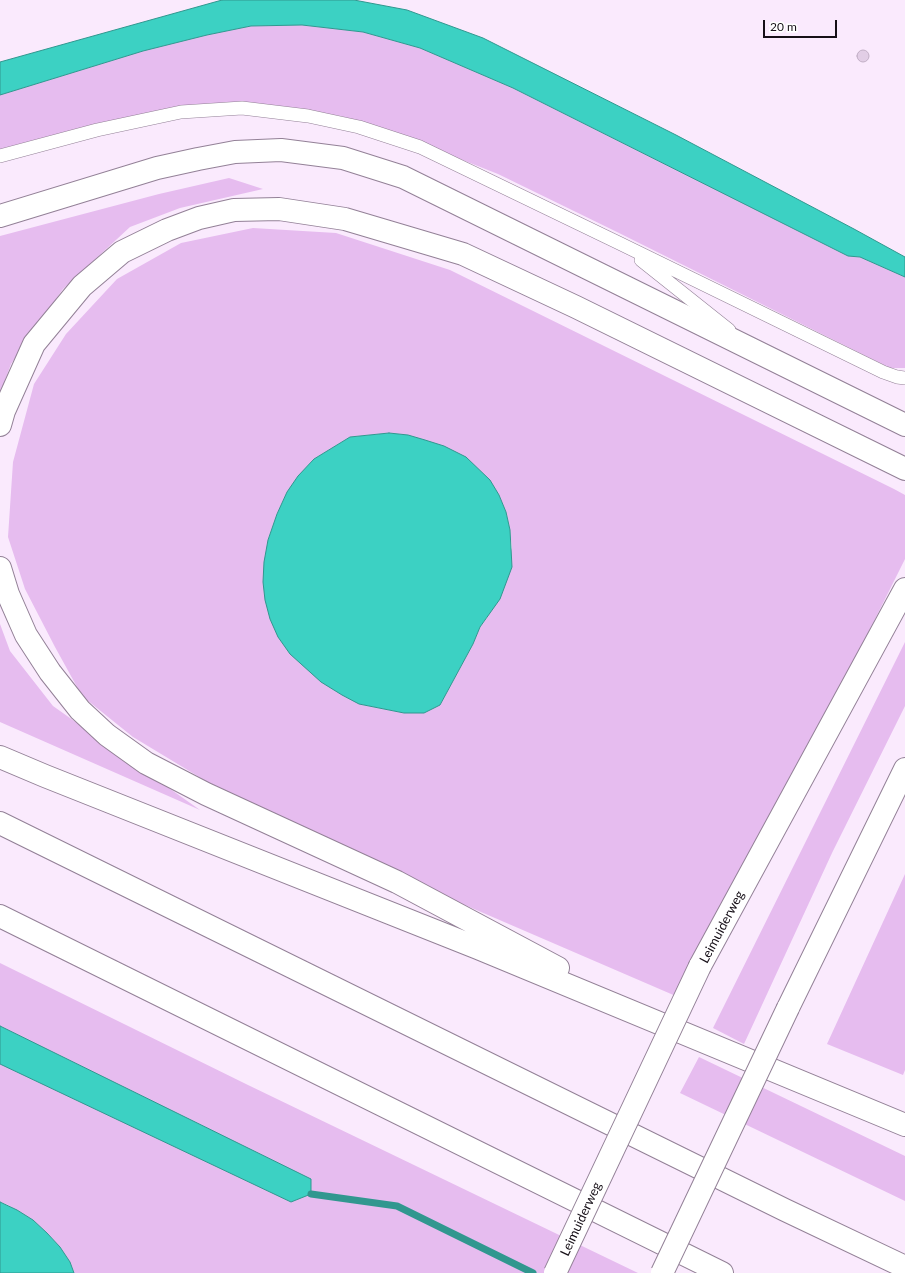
<!DOCTYPE html>
<html>
<head>
<meta charset="utf-8">
<style>
  body { margin:0 }
  #map { position:relative; width:905px; height:1273px; overflow:hidden; background:#faeafd; font-family:Lato,sans-serif }
  canvas { display:block }
  .scale { position:absolute; left:763px; top:20px; width:74px; height:18px; box-sizing:border-box; border:2px solid #160f17; border-top:0; padding-left:5px; font-size:12px; line-height:14px; white-space:nowrap; color:#160f17; -webkit-text-stroke:3px #fff; paint-order:stroke }
</style>
</head>
<body>
<div id="map">
<canvas width="905" height="1273"></canvas>
<div class="scale">20 m</div>
</div>
<script>
const ctx = document.querySelector('canvas').getContext('2d');
ctx.lineJoin = 'round';
function paint(path, color) { ctx.fillStyle = color; ctx.fill(path, 'evenodd'); }
const toPath = rows => new Path2D(rows.map(r => 'M' + r).join(''));
function trace(path, color, width, dash) { ctx.strokeStyle = color; ctx.lineWidth = width; ctx.lineCap = dash ? 'butt' : 'round'; ctx.setLineDash(dash || []); ctx.stroke(path); }
function drawText(font, color, halo, rows, align = 'center') {
  ctx.font = font + ' Lato,sans-serif'; ctx.lineWidth = 3.5; ctx.setLineDash([]); ctx.textBaseline = 'middle'; ctx.strokeStyle = halo; ctx.fillStyle = color; for (const [text, x, y, turn = 0] of rows) {
    ctx.save(); ctx.translate(x, y); ctx.rotate((+turn || 0) * Math.PI / 180); ctx.textAlign = isNaN(turn) ? turn : align; if (halo) ctx.strokeText(text, 0, 0); ctx.fillText(text, 0, 0); ctx.restore();
  }
}
paint(toPath([
  [302,25,363,32,420,48,513,88,848,256,860,257,905,277,905,368,890,368,617,232,498,174,422,144,341,116,263,108,185,114,0,155,0,95,143,51,207,35,251,26],
  [229,178,263,189,180,208,130,227,63,289,11,364,0,394,0,236,159,194],
  [253,228,336,233,450,270,894,489,905,495,905,559,685,1000,430,890,224,792,133,737,82,696,55,647,25,589,8,537,13,462,34,384,66,334,117,279,181,243],
  [389,433,408,435,499,495,506,512,510,530,512,548,487,618,480,627,473,644,440,705,424,713,404,713,359,704,268,540,277,514,287,492,314,459,350,437],
  [0,624,10,651,53,706,200,810,0,722],
  [905,642,905,706,832,853,744,1044,713,1028],
  [905,874,905,1070,903,1075,827,1044],
  [0,963,248,1085,638,1273,74,1273,70,1262,60,1247,47,1233,33,1220,8,1205,0,1202],
  [699,1057,905,1156,905,1201,680,1093]
]), '#e6bcef');
const water = toPath([
  [222,0,354,0,407,10,483,38,676,135,854,229,905,257,905,277,860,257,848,256,513,88,420,48,363,32,302,25,251,26,207,35,143,51,0,95,0,62,222,0],
  [389,433,408,435,425,440,444,446,466,457,490,480,499,495,506,512,510,530,512,567,500,599,480,627,473,644,440,705,424,713,404,713,359,704,342,695,321,682,290,654,278,637,270,619,265,600,263,582,264,562,268,540,277,514,287,492,298,476,314,459,350,437,389,433],
  [0,1026,311,1179,311,1194,291,1202,0,1064,0,1026],
  [0,1202,17,1210,33,1220,47,1233,60,1247,70,1262,74,1273,0,1273,0,1202]
]);
paint(water, '#3cd1c3');
trace(water, '#31978f', 1);
trace(toPath([
  [311,1194,397,1206,533,1273]
]), '#31978f', 7);
const building = toPath([
  '857 56a6 6 0 1 1 12 0a6 6 0 1 1-12 0Z'
]);
paint(building, '#e2cee6');
trace(building, '#c1aec5', 1);
const service = toPath([
  [0,156,97,130,181,112,242,108,308,116,359,127,420,147,621,244,883,372,897,377,905,378],
  [641,260,729,330]
]);
const primary = toPath([
  [700,966,905,589],
  [788,1008,905,769]
]);
const motorway = toPath([
  [0,216,157,168,198,159,235,152,281,150,343,158,403,177,905,425],
  [0,425,4,411,34,344,82,286,122,252,167,230,199,218,234,210,279,209,345,219,463,254,576,307,905,469],
  [0,568,8,594,26,635,50,672,80,710,107,735,146,763,206,794,397,882,558,968],
  [0,757,45,776,478,948,905,1125],
  [0,823,785,1210,905,1267],
  [0,916,722,1273]
]);
trace(service, '#938197', 14);
trace(primary, '#938197', 24);
trace(motorway, '#938197', 24);
trace(service, '#fff', 13);
trace(primary, '#fff', 22);
trace(motorway, '#fff', 22);
const primaryBridge = toPath([
  [555,1273,700,966],
  [662,1273,788,1008]
]);
trace(primaryBridge, '#938197', 24, []);
trace(primaryBridge, '#fff', 22);
drawText('13px', '#160f17', '#fff', [
  ["Leimuiderweg",722,927,-62],
  ["Leimuiderweg",581,1219,-65]
]);
</script>
</body>
</html>
